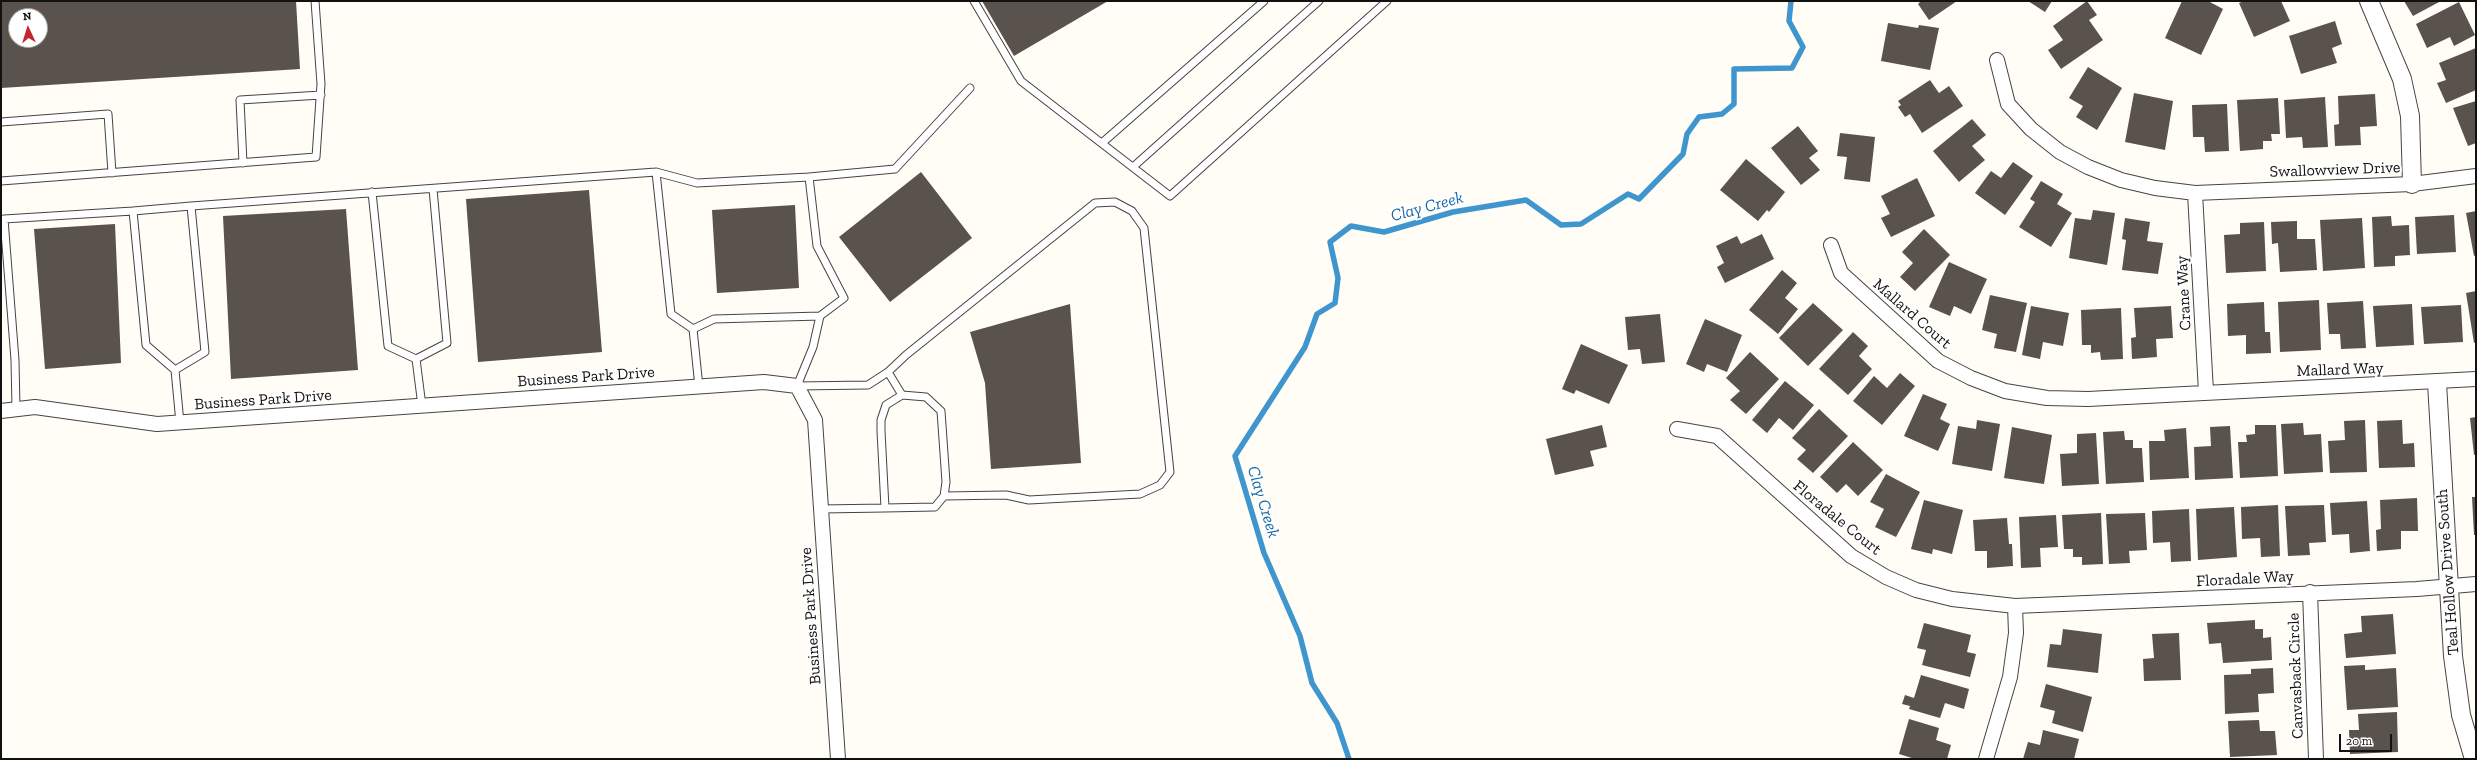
<!DOCTYPE html>
<html>
<head>
<meta charset="utf-8">
<style>
  body { margin:0 }
  #map { position:relative; width:2477px; height:760px; overflow:hidden; background:#fffdf5; font-family:"Zilla Slab",serif }
  canvas { display:block }
  .frame { position:absolute; inset:0; border:2px solid #111; pointer-events:none }
  .north { position:absolute; left:8px; top:8px; width:40px; height:40px; box-sizing:border-box; background:#fff; border:1px solid #a0a0a0; border-radius:50%; rotate:356deg; font-size:11px; font-weight:700; line-height:16px; text-align:center; color:#111 }
  .north::after { content:''; display:block; margin:auto; width:14px; height:18px; background:#c4262e; clip-path:polygon(50% 0,100% 100%,50% 72%,0 100%) }
  .scale { position:absolute; left:2339px; top:734px; width:53px; height:18px; box-sizing:border-box; border:2px solid #111; border-top:0; padding-left:5px; font-size:12px; line-height:14px; white-space:nowrap; color:#111; -webkit-text-stroke:3px #fff; paint-order:stroke }
</style>
</head>
<body>
<div id="map">
<canvas width="2477" height="760"></canvas>
<div class="frame"></div>
<div class="north">N</div>
<div class="scale">20 m</div>
</div>
<script>
const ctx = document.querySelector('canvas').getContext('2d');
ctx.lineJoin = 'round';
const toPath = rows => new Path2D(rows.map(r => 'M' + r).join(''));
function trace(path, color, width, dash) { ctx.strokeStyle = color; ctx.lineWidth = width; ctx.lineCap = dash ? 'butt' : 'round'; ctx.setLineDash(dash || []); ctx.stroke(path); }
function paint(path, color) { ctx.fillStyle = color; ctx.fill(path, 'evenodd'); }
function drawText(font, color, halo, rows, align = 'center') {
  ctx.font = font + ' "Zilla Slab",serif'; ctx.lineWidth = 4; ctx.setLineDash([]); ctx.textBaseline = 'middle'; ctx.strokeStyle = halo; ctx.fillStyle = color; for (const [text, x, y, turn = 0] of rows) {
    ctx.save(); ctx.translate(x, y); ctx.rotate((+turn || 0) * Math.PI / 180); ctx.textAlign = isNaN(turn) ? turn : align; if (halo) ctx.strokeText(text, 0, 0); ctx.fillText(text, 0, 0); ctx.restore();
  }
}
trace(toPath([
  [1349,759,1337,723,1312,683,1300,636,1264,553,1235,456,1305,347,1317,314,1335,303,1338,278,1330,242,1351,226,1384,232,1453,212,1526,200,1561,225,1581,224,1628,194,1639,199,1683,154,1687,134,1699,117,1722,114,1734,104,1734,69,1792,68,1803,47,1789,21,1791,1]
]), '#3f96cf', 5.5);
paint(toPath([
  [1,1,296,1,300,69,1,88],
  [16,16,40,16,40,40,16,40],
  [982,1,1108,1,1014,56],
  [1921,1,1957,1,1929,20,1918,4],
  [2028,1,2052,1,2045,12],
  [2087,1,2097,15,2089,20,2103,40,2061,69,2048,50,2063,40,2053,26],
  [2182,1,2208,1,2223,9,2201,55,2165,38],
  [2244,1,2281,1,2290,21,2254,37,2239,3],
  [2404,1,2441,1,2413,16],
  [2459,2,2475,35,2454,46,2450,37,2427,48,2416,24],
  [2335,21,2342,44,2332,48,2337,63,2301,74,2289,36],
  [1888,23,1918,28,1919,25,1939,28,1930,70,1881,61],
  [2476,48,2476,90,2446,103,2437,83,2446,80,2439,63],
  [2088,67,2122,88,2097,130,2076,117,2083,106,2069,98],
  [1930,80,1939,93,1949,86,1963,106,1922,133,1910,114,1905,117,1898,107,1901,105,1898,101],
  [2134,93,2173,101,2165,150,2125,142],
  [2375,94,2377,126,2360,127,2361,145,2335,146,2334,125,2339,124,2338,96],
  [2325,97,2328,147,2303,148,2302,137,2286,138,2284,100],
  [2278,98,2280,134,2271,134,2272,141,2263,141,2263,149,2240,151,2237,100],
  [2476,101,2476,143,2468,146,2453,108],
  [2227,104,2229,151,2205,152,2204,137,2193,137,2192,105],
  [1972,119,1986,135,1972,146,1985,160,1959,182,1933,151],
  [1798,126,1818,151,1809,158,1820,170,1801,185,1771,148],
  [1840,133,1875,137,1870,182,1844,179,1847,157,1837,156],
  [1746,159,1785,192,1769,212,1767,210,1758,221,1720,190],
  [2013,162,2033,176,2005,215,1975,193,1991,171,2001,178],
  [921,172,972,238,890,302,839,237],
  [1917,178,1935,216,1891,237,1881,218,1890,214,1881,196],
  [2041,181,2063,194,2057,204,2072,213,2051,247,2019,227,2035,202,2030,199],
  [589,190,602,352,478,362,466,199],
  [795,205,799,288,717,293,712,210],
  [346,209,358,370,231,379,223,216],
  [2093,210,2115,213,2107,265,2069,258,2075,218,2091,220],
  [2476,211,2476,255,2474,256,2466,213],
  [2454,215,2456,252,2417,254,2415,217],
  [2391,216,2392,226,2409,225,2410,255,2395,256,2395,266,2374,267,2372,217],
  [2125,218,2150,222,2147,241,2163,243,2158,274,2122,270,2126,240,2122,239],
  [2362,218,2365,268,2323,271,2320,220],
  [2297,221,2297,239,2315,239,2317,270,2280,272,2278,243,2272,244,2271,222],
  [2264,222,2266,271,2226,273,2224,235,2240,234,2240,223],
  [115,224,121,363,45,369,34,229],
  [1924,229,1950,255,1915,291,1900,277,1913,263,1902,252],
  [1762,234,1774,259,1725,283,1717,267,1724,263,1716,246,1737,236,1741,244],
  [1949,262,1987,279,1971,314,1954,306,1950,316,1929,307],
  [1782,270,1797,283,1785,298,1798,309,1778,334,1749,310],
  [2476,291,2476,342,2474,343,2466,293],
  [1990,295,2027,303,2016,352,1994,348,1997,334,1982,330],
  [2319,300,2321,350,2280,352,2278,302],
  [2363,301,2366,348,2341,349,2340,334,2329,334,2327,303],
  [2264,302,2265,332,2270,332,2271,353,2246,354,2246,335,2228,336,2227,304],
  [1813,303,1843,330,1808,366,1779,338],
  [1070,304,1081,463,991,469,985,383,970,332],
  [2412,304,2414,345,2376,347,2373,306],
  [2461,305,2463,342,2424,344,2421,307],
  [2031,306,2069,313,2063,346,2043,342,2040,359,2022,355],
  [2171,306,2173,338,2156,339,2157,357,2132,359,2131,338,2136,337,2134,308],
  [2121,308,2123,359,2101,360,2100,352,2091,353,2091,345,2082,345,2081,310],
  [1660,314,1665,362,1642,364,1640,349,1628,350,1625,317],
  [1705,319,1742,335,1727,372,1707,364,1704,372,1686,364],
  [1853,332,1868,346,1859,356,1872,369,1848,395,1819,369],
  [1581,344,1628,365,1609,404,1576,390,1574,394,1562,389],
  [1750,352,1779,379,1746,414,1730,400,1740,391,1726,378],
  [1900,373,1915,386,1882,425,1853,401,1874,376,1887,388],
  [1785,381,1814,405,1793,430,1779,418,1767,433,1752,420],
  [1923,394,1947,404,1940,419,1950,424,1938,451,1904,436],
  [1819,409,1848,436,1813,473,1797,459,1806,450,1792,438],
  [2476,417,2476,454,2474,455,2470,418],
  [1977,420,2000,424,1992,471,1952,464,1958,426,1976,429],
  [2365,420,2367,472,2330,473,2328,441,2345,440,2344,421],
  [2402,420,2403,444,2414,443,2415,467,2379,468,2377,421],
  [2303,423,2304,435,2321,434,2323,472,2284,474,2281,424],
  [1602,425,1607,447,1590,451,1594,466,1555,475,1546,439],
  [2255,425,2276,425,2278,476,2240,478,2238,442,2247,442,2246,435,2255,434],
  [2230,426,2233,478,2195,480,2194,447,2211,446,2210,427],
  [2012,427,2052,435,2044,484,2004,478],
  [2186,428,2189,478,2150,480,2149,441,2165,441,2164,430],
  [2124,431,2125,440,2133,440,2133,448,2142,448,2144,482,2106,484,2103,432],
  [2096,433,2099,484,2062,486,2060,454,2077,453,2077,434],
  [1853,442,1883,470,1858,496,1846,484,1837,493,1820,477],
  [1886,474,1920,492,1896,537,1875,527,1884,509,1870,502],
  [2472,497,2476,497,2476,535,2474,535],
  [2417,498,2418,531,2401,531,2401,549,2377,551,2376,530,2381,529,2380,500],
  [1924,500,1963,510,1952,554,1933,549,1932,554,1911,549],
  [2367,501,2370,551,2350,553,2349,534,2332,535,2330,503],
  [2278,505,2280,556,2261,557,2260,538,2242,539,2241,507],
  [2324,505,2326,542,2309,543,2310,555,2288,556,2285,506],
  [2234,507,2237,557,2198,560,2196,509],
  [2189,509,2191,561,2171,562,2170,542,2153,543,2152,511],
  [2101,513,2103,564,2082,565,2082,557,2073,557,2073,549,2064,549,2062,515],
  [2145,513,2147,550,2129,551,2130,563,2109,564,2106,514],
  [2056,515,2058,547,2040,548,2041,567,2021,568,2019,517],
  [2007,518,2009,544,2012,544,2013,566,1987,568,1987,551,1975,551,1973,520],
  [2393,614,2396,654,2346,658,2344,634,2362,632,2361,616],
  [2255,620,2255,629,2263,629,2263,638,2271,637,2272,660,2223,663,2221,643,2209,644,2207,623],
  [1924,623,1971,635,1967,652,1976,654,1970,677,1922,665,1926,650,1917,648],
  [2063,629,2102,634,2098,673,2047,667,2050,644,2061,645],
  [2179,633,2181,680,2144,681,2143,659,2154,658,2152,634],
  [2365,665,2365,670,2396,668,2398,707,2347,710,2344,666],
  [2273,668,2274,693,2258,694,2259,712,2225,714,2224,675,2251,674,2251,669],
  [1921,675,1969,689,1964,709,1945,703,1940,718,1909,709,1910,706,1902,704,1905,695,1914,698],
  [2046,684,2092,697,2083,732,2052,723,2055,711,2040,707],
  [2397,712,2398,752,2350,754,2349,730,2359,730,2358,714],
  [1909,719,1939,728,1936,740,1951,745,1947,759,1915,759,1899,754],
  [2259,720,2260,731,2275,731,2277,755,2230,757,2228,721],
  [2043,730,2079,739,2074,759,2023,759,2028,742,2040,745]
]), '#5a524d');
const service = toPath([
  [974,1,1021,81,1170,196,1387,1],
  [1,122,108,114,112,173],
  [1102,143,1264,1],
  [243,163,240,100,321,95],
  [1133,167,1319,1],
  [656,172,671,314,693,329,699,387],
  [809,177,895,169,970,88],
  [1,181,316,157,321,84,315,1],
  [372,192,388,346,416,359],
  [191,206,656,172,697,183,809,177,817,246,844,298,820,316],
  [133,211,191,206,205,352,175,370],
  [693,329,714,319,820,316,813,347,797,386,868,385,888,372,906,355,1095,203,1115,202,1132,211,1144,228,1170,472,1160,485,1140,494,1029,500,1006,495,944,496],
  [888,372,902,395],
  [422,406,416,359,447,343,433,189],
  [16,409,15,360,4,219,133,211,146,345,175,370,180,423],
  [821,509,885,508,935,507,944,496,946,482,941,411,926,397,902,395,886,405,881,420,881,431,885,508]
]);
const minor = toPath([
  [1997,60,2008,104,2031,129,2060,152,2088,167,2121,180,2155,188,2195,193,2412,184,2476,176],
  [2195,193,2206,392],
  [1831,245,1841,273,1938,361,1971,378,2005,391,2047,398,2088,399,2476,379],
  [1,411,35,407,157,424,764,382,797,386,815,420,838,759],
  [1677,429,1717,436,1851,556,1886,577,1916,590,1952,599,2015,606,2417,589,2476,584],
  [2310,592,2316,759],
  [1986,759,2010,677,2016,633,2015,606]
]);
const tertiary = toPath([
  [2369,1,2402,79,2410,116,2412,184],
  [2437,383,2453,656,2461,715,2474,759]
]);
trace(service, '#444', 9);
trace(minor, '#444', 16);
trace(tertiary, '#444', 20);
trace(service, '#fff', 7);
trace(minor, '#fff', 14);
trace(tertiary, '#fff', 18);
drawText('16px', '#111', '#fff', [
  ["Swallowview Drive",2335,170,-2],
  ["Crane Way",2184,293,-93],
  ["Mallard Court",1912,314,41],
  ["Mallard Way",2340,370,-2],
  ["Business Park Drive",586,377,-4],
  ["Business Park Drive",263,400,-4],
  ["Floradale Court",1837,518,39],
  ["Teal Hollow Drive South",2448,572,-94],
  ["Floradale Way",2245,579,-3],
  ["Business Park Drive",811,616,-94],
  ["Canvasback Circle",2296,676,-92]
]);
drawText('italic 17px', '#1768a6', '#fff', [
  ["Clay Creek",1427,207,-15],
  ["Clay Creek",1263,502,73]
]);
</script>
</body>
</html>
